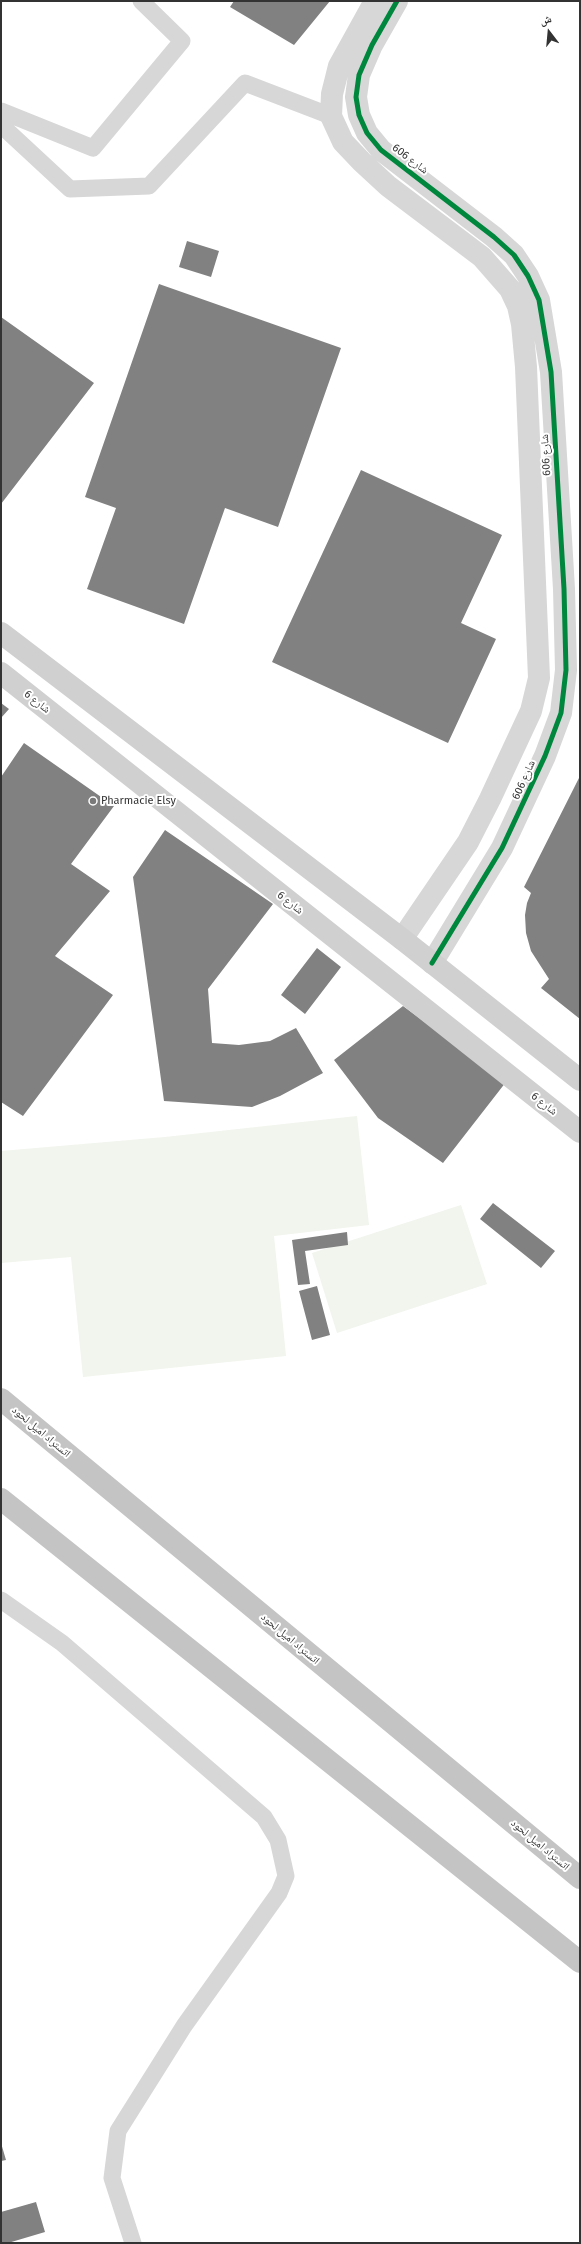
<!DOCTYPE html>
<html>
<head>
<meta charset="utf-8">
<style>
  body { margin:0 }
  #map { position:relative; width:581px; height:2244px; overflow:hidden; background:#fff; font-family:"Fira Sans","Noto Naskh Arabic",sans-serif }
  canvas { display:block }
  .frame { position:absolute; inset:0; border:2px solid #333; pointer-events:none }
  .north { position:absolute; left:529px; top:12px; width:40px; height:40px; -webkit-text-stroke:3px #fff; paint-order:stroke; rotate:344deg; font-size:11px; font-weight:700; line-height:16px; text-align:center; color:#333 }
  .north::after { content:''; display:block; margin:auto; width:14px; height:18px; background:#333; clip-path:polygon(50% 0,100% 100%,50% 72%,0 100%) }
</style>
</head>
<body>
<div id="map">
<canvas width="581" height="2244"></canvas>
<div class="frame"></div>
<div class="north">ش</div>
</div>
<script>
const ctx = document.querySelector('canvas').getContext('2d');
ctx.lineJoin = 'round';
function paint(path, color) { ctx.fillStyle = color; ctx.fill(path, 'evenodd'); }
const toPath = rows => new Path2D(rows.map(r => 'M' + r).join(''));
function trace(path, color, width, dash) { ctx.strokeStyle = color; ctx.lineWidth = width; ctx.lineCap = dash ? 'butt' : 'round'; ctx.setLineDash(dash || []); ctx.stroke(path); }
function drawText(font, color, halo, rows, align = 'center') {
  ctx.font = font + ' "Fira Sans","Noto Naskh Arabic",sans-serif'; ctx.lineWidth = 4; ctx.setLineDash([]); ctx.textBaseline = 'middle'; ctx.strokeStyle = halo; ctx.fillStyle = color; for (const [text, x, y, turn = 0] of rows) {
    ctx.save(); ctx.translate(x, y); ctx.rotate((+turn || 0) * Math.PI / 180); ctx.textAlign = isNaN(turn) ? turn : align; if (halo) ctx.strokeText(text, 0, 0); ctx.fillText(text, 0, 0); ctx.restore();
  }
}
paint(toPath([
  [357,1116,369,1225,274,1236,286,1356,83,1377,71,1257,1,1263,1,1151,165,1137],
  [461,1205,487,1284,337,1333,312,1253]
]), '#f1f5ed');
paint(toPath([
  [234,1,330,1,294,45,230,7],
  [187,241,219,251,211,277,179,267],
  [159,284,341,348,278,527,225,508,184,624,87,589,116,508,85,497],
  [1,317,94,383,1,504],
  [361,470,502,535,461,623,496,639,448,743,272,662],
  [1,703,9,709,1,718],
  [24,743,114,806,71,864,110,891,55,956,113,995,23,1116,1,1102,1,777],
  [580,776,580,1019,541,988,549,979,531,951,526,933,525,915,527,903,531,893,524,887],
  [165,830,273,904,208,989,212,1043,239,1045,270,1041,296,1028,323,1073,280,1096,252,1107,164,1101,133,877],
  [317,948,341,967,305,1014,281,995],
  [403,1006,506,1082,443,1163,378,1118,334,1060],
  [493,1203,555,1251,541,1268,480,1219],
  [347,1232,348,1245,305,1251,310,1284,298,1285,292,1240],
  [317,1286,330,1335,312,1340,299,1291],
  [1,2143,6,2160,1,2161],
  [36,2202,45,2232,8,2243,1,2243,1,2212]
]), '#818181');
trace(toPath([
  [1,111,93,148,182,41,141,1],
  [1,125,70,189,149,186,245,83,331,116],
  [1,1600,62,1643,264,1817,278,1840,286,1876,279,1893,184,2026,118,2131,112,2178,133,2243]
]), '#d7d7d7', 17);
trace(toPath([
  [375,1,339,66,332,94,331,116,343,142,362,162,388,186,482,257,510,289,518,306,522,324,526,367,539,678,531,711,490,799,468,842,402,939],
  [397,1,372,45,359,75,356,97,359,115,367,133,381,150,494,237,514,255,528,276,539,300,551,372,564,589,566,670,561,713,545,756,502,848,432,963]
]), '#d7d7d7', 22);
trace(toPath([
  [1,633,402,939,580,1080],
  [1,673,580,1132]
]), '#d0d0d0', 22);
trace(toPath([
  [1,1399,580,1878],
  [1,1499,580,1962]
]), '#c4c4c4', 22);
trace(toPath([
  [397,1,372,45,359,75,356,97,359,115,367,133,381,150,494,237,514,255,528,276,539,300,551,372,564,589,566,670,561,713,545,756,502,848,432,963]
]), '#00873e', 5);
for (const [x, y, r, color] of [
  [93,801,4,"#7a7a7a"]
]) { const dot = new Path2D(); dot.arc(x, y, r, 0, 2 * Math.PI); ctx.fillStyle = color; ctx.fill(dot); trace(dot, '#fff', 1.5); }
drawText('11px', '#333', '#fff', [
  ["شارع 606",410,159,37],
  ["شارع 606",546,455,-93],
  ["شارع 6",37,702,38],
  ["شارع 606",524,780,-66],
  ["شارع 6",290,903,38],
  ["شارع 6",544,1104,38],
  ["اتستراد اميل لحود",41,1432,40],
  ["اتستراد اميل لحود",290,1639,40],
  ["اتستراد اميل لحود",540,1845,40]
]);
drawText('11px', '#333', '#fff', [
  ["Pharmacie Elsy",101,801]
], 'left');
</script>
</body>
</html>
